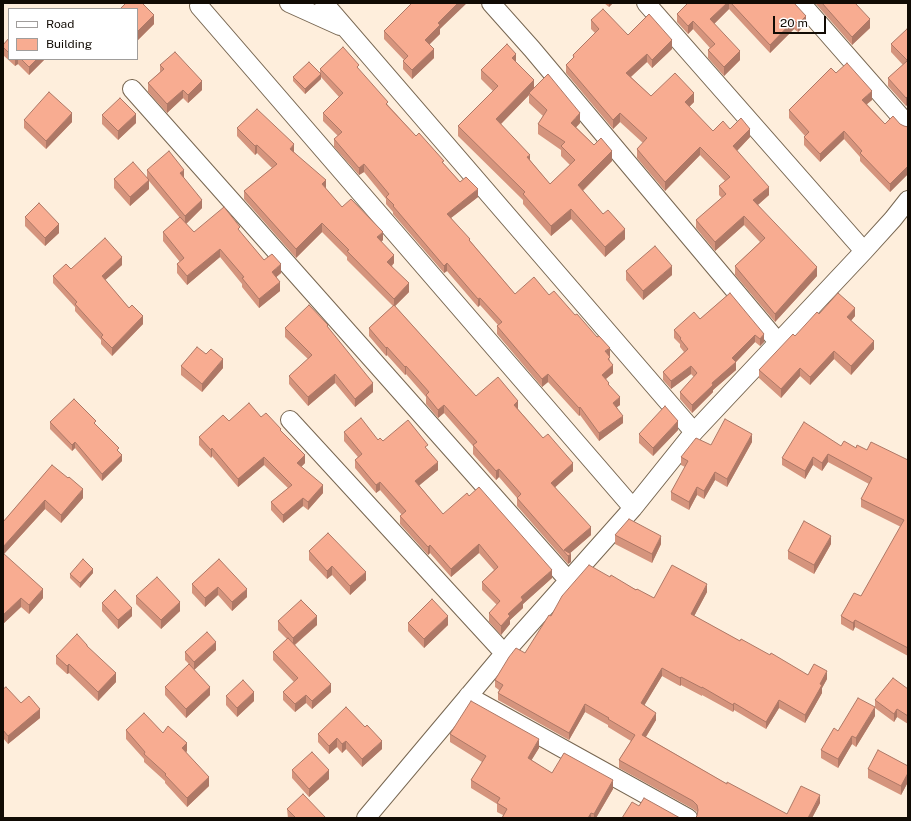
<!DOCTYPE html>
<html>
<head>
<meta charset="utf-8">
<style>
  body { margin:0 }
  #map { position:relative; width:911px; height:821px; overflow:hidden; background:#feeedc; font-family:"Public Sans",sans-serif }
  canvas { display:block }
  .frame { position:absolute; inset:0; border:4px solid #110b04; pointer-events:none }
  .legend { position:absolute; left:8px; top:8px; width:130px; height:52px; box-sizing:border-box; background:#fff; border:1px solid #a09d9b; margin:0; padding:5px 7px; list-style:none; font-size:12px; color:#110b04 }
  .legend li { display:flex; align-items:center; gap:8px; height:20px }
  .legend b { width:20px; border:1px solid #a09d9b }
  .scale { position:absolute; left:773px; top:16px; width:53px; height:18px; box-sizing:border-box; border:2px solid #110b04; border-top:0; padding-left:5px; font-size:12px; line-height:14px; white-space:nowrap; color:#110b04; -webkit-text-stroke:3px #fff; paint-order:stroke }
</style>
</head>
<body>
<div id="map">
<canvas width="911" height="821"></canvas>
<div class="frame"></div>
<ul class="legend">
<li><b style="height:5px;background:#fff"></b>Road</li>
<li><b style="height:11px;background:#f8ac91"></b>Building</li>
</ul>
<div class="scale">20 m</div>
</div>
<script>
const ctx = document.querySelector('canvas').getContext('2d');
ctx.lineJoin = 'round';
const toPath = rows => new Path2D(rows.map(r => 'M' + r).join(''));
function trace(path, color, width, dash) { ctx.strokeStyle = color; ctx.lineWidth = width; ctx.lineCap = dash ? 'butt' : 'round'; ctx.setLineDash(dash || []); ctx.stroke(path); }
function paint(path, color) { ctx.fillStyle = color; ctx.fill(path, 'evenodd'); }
const minor = toPath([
  [289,3,340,26],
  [324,3,694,432],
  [491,3,532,49,778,342],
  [646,3,864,251],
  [801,3,908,125],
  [199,6,633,508],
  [132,89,569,581],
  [290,420,504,653],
  [468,696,688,818],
  [366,818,513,643,633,508,694,432,864,251,893,219,908,200]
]);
trace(minor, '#776651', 20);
trace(minor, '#fff', 18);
paint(toPath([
  [604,3,613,3,609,7],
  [687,3,794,3,806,24,798,32,794,29,770,53,729,9,714,24,740,60,724,76,708,58,708,50,710,48,693,29,688,34,677,22,677,14,688,4],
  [815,3,855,3,870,28,852,45],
  [137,9,154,24,138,40,137,39],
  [591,20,628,35,672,49,652,68,647,62,631,77,651,96,694,102,689,107,713,131,730,129,750,137,737,151,769,195,758,205,817,276,775,322,735,275,735,266,760,242,744,225,715,251,696,228,696,220,722,198,719,195,719,186,725,181,700,155,665,191,637,158,637,149,643,143,620,122,613,129,566,73,566,65,573,58,573,55,595,33,591,29],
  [440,29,440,34,429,44,434,58,412,79,403,69,403,61,404,60,384,39,384,31],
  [908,30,908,104,906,106,888,86,888,78,903,65,891,52,891,44],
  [9,38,9,59,45,59,29,75,18,64,15,66,3,55,3,45],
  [516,62,534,88,580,123,576,127,594,145,612,161,583,191,625,239,605,257,571,219,551,236,523,204,523,200,458,136,458,126,493,91,481,79,481,70],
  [529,95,529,103,543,116,538,124,538,134,561,150,561,156,570,165,550,184,530,160,501,124],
  [160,65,202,90,188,103,183,98,167,113,148,92,148,83,160,72],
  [320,69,359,70,388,105,416,136,444,164,460,182,478,197,451,218,515,294,549,295,610,356,609,356,610,361,613,373,606,379,620,405,617,407,623,423,599,441,580,415,579,416,548,382,542,387,497,334,497,326,498,325,480,305,478,307,447,271,444,273,393,214,393,212,386,204,386,199,364,172,359,175,334,147,334,139,338,136,323,121,323,113,339,97,321,77,321,79,305,94,293,81,293,77,320,73],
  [836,73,872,100,867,104,885,124,900,124,904,126,908,127,908,174,890,192,860,161,860,157,844,139,820,162,804,145,804,137,805,136,789,118,789,110],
  [102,115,136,123,118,140,102,124],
  [24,120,72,122,46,149,24,128],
  [237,128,294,152,342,207,383,240,381,242,394,263,392,266,409,292,395,306,476,396,518,409,543,438,573,471,555,487,591,535,570,553,571,562,568,564,517,506,517,498,499,477,496,480,473,454,473,446,444,413,438,418,426,404,426,397,406,374,405,375,387,355,386,356,369,336,369,328,393,306,347,260,347,257,322,232,296,258,244,199,244,191,272,168,257,153,255,155,237,136],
  [147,170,184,178,202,208,186,224,194,232,240,232,264,260,281,273,276,277,280,291,259,308,242,287,242,284,220,257,187,285,177,273,177,264,180,262,163,241,163,232,180,218,149,181,149,189,130,206,114,188,114,179,147,177],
  [25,217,59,233,45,246,25,226],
  [122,265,105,280,143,324,112,356,101,344,101,340,75,311,75,307,53,283,53,276,71,269],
  [626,271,672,275,643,300,626,280],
  [730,293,764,342,760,346,755,342,736,362,736,370,713,390,713,392,692,413,680,399,680,392,694,377,691,374,671,389,663,380,663,372,684,352,680,347,680,344,674,338,674,330,700,319],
  [819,314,855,316,851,321,874,349,851,375,834,359,810,385,800,376,781,398,759,378,759,370],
  [328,327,373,392,355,407,335,383,308,406,289,384,289,376,308,359,285,337,285,328],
  [181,366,223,368,202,392,181,375],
  [261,417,281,431,305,463,301,467,323,493,308,510,303,506,283,523,271,510,271,502,288,488,264,465,238,487,212,456,211,458,199,445,199,437,229,421],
  [50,422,96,425,119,453,122,461,102,481,75,448,72,451,50,429],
  [678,430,653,456,639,443,639,434],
  [344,432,428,450,438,470,419,485,443,514,552,578,523,604,523,608,510,620,510,624,501,635,489,622,489,613,497,605,482,590,482,582,494,570,479,553,451,577,430,553,428,555,400,524,400,516,402,515,380,490,376,493,355,468,355,460,358,457,344,441],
  [752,442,727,487,715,480,704,499,697,495,689,510,671,500,671,492,685,467,681,465,681,457,711,445],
  [841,446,867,450,908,460,908,656,855,627,853,631,841,624,841,616,861,596,901,527,861,507,861,499,869,484,828,462,822,471,813,465,805,479,782,465,782,458],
  [52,465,83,498,61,523,45,509,4,554,43,598,29,614,21,607,3,624,3,522],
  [615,535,661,544,652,563,615,544],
  [831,544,814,574,788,559,788,551],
  [309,551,366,580,350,595,332,575,327,579,309,560],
  [219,559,247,597,232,611,218,595,205,607,192,593,192,584],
  [93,573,80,588,70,578,70,574],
  [610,577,654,598,707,592,694,616,740,641,808,675,827,679,822,688,822,693,805,723,779,708,766,729,734,710,733,712,702,695,702,696,681,685,680,686,662,676,644,705,656,720,646,737,727,784,787,814,820,803,812,818,697,816,697,812,693,809,619,768,619,760,631,741,608,727,608,725,585,712,569,740,498,700,498,693,499,690,495,687,495,680,525,653,551,616],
  [136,596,180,611,161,629,136,604],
  [102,603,132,616,118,629,102,611],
  [278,621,317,625,295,645,331,692,312,709,306,703,295,712,283,700,283,692,294,682,273,660,273,652,287,639,278,630],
  [408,623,448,625,424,648,408,631],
  [87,647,116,682,98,701,69,673,67,674,56,664,56,656],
  [216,650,194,670,210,695,186,718,165,695,165,687,189,664,185,660,185,652],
  [3,689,40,718,8,744,3,738],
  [908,689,908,724,897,717,894,722,875,708,875,700],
  [226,696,254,701,237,717,226,705],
  [875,716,856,747,852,744,838,768,821,758,821,750,838,731],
  [126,730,163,733,187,751,186,752,209,786,187,807,165,783,165,781,144,762,144,759,126,739],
  [318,734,382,749,362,767,346,749,342,753,337,747,329,754,318,742],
  [450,734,539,748,531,760,552,773,613,789,596,818,502,818,503,815,497,812,497,804,471,788,471,780,482,762,450,742],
  [908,766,908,782,901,795,868,778,868,769],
  [292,770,329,779,309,797,292,778],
  [287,809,326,818,288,818]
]), '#d5947d');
paint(toPath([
  [458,3,467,3,440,29,440,34,425,49,425,40,438,23],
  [609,3,613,3,609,7],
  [727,3,729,3,729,9,710,28,710,19],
  [154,15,154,24,138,40,138,31],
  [806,16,806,24,798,32,798,24],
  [870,19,870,28,852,45,852,37],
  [794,20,794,29,770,53,770,45],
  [693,21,693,29,688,34,688,26],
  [672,40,672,49,652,68,652,60],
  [434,49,434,58,412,79,412,70],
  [740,51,740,60,724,76,724,67],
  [516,54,516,64,512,58],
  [647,54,647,62,626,81,626,73],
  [15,59,18,59,18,64,15,66],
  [37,59,45,59,29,75,29,67],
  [321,74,321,79,305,94,305,89],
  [534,80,534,90,529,93,529,95,496,129,496,119],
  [202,81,202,90,188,103,188,95],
  [183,90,183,98,167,113,167,104],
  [872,91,872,100,862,108,862,100],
  [694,93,694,102,685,111,685,102],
  [908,96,908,104,906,106,906,98],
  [72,113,72,122,46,149,46,141],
  [580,113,580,123,571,133,571,123],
  [620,113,620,122,613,129,613,120],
  [136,114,136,123,118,140,118,131],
  [750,129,750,137,733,155,733,146],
  [844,131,844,139,820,162,820,154],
  [294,144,294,153,290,149],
  [257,145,257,153,255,155,255,146],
  [700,147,700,155,665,191,665,182],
  [612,151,612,161,578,195,578,185],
  [530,155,530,164,527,157],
  [364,164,364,172,359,175,359,168],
  [908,166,908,174,890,192,890,184],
  [184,170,184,178,180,182,180,173],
  [149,180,149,189,130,206,130,197],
  [326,180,326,189,322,184],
  [769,187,769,195,753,209,753,200],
  [478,189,478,197,447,221,447,214],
  [202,200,202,208,185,225,185,216],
  [571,209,571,219,551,236,551,226],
  [744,216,744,225,715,251,715,242],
  [322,223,322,232,296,258,296,249],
  [59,224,59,233,45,246,45,238],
  [625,229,625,239,605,257,605,247],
  [383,232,383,240,377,246,377,237],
  [220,249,220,257,187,285,187,276],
  [394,255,394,263,387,270,387,262],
  [122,257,122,265,102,283,102,276],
  [447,263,447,271,444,273,444,266],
  [281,264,281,273,272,281,272,272],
  [672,266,672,275,643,300,643,291],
  [817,267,817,276,775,322,775,314],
  [280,282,280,291,259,308,259,299],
  [409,283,409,292,394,307,394,299],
  [480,298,480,305,478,307,478,299],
  [855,308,855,316,847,325,847,317],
  [143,316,143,324,112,356,112,348],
  [764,334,764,342,760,346,760,339],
  [755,335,755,342,735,363,736,362,736,370,713,390,713,392,692,413,692,405,712,383,732,358],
  [874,341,874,349,851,375,851,366],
  [387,347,387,355,386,356,386,348],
  [610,348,610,356,605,359,605,351],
  [834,351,834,359,810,385,810,377],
  [223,359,223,368,202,392,202,384],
  [613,365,613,373,602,382,602,375],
  [406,366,406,374,405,375,405,367],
  [691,366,691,374,671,389,671,381],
  [800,368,800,376,781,398,781,389],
  [335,374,335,383,308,406,308,397],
  [548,374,548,382,542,387,542,379],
  [373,383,373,392,355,407,355,399],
  [620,397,620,405,613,410,613,403],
  [518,401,518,409,514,413,514,405],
  [444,405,444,413,438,418,438,410],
  [580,407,580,415,579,416,579,408],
  [623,416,623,423,599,441,599,433],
  [678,421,678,430,653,456,653,448],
  [752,434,752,442,727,487,727,479],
  [75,442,75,448,72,451,72,445],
  [212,448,212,456,211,458,211,450],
  [828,454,828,462,822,471,822,463],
  [122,455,122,461,102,481,102,474],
  [305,455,305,463,297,471,297,463],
  [264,457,264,465,238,487,238,479],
  [813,457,813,465,805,479,805,471],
  [438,462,438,470,415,489,415,481],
  [573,463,573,471,551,491,551,483],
  [499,469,499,477,496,480,496,471],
  [715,472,715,480,704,499,704,491],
  [380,482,380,490,376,493,376,485],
  [323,485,323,493,308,510,308,502],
  [697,487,697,495,689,510,689,502],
  [83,489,83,498,61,523,61,515],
  [303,498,303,506,283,523,283,515],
  [45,500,45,509,3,555,3,547],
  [591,527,591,535,568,555,564,550],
  [661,536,661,544,652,563,652,554],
  [831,536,831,544,814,574,814,565],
  [479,544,479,553,451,577,451,569],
  [430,545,430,553,428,555,428,547],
  [571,554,571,562,568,564,568,556],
  [332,566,332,575,327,579,327,571],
  [93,569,93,573,80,588,80,583],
  [552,570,552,578,523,604,523,608,510,620,510,624,501,635,501,626,508,614,521,597],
  [366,572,366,580,350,595,350,586],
  [707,584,707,592,691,622,691,614],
  [218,587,218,595,205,607,205,598],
  [43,589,43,598,29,614,29,605],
  [247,589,247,597,232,611,232,602],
  [21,598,21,607,3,624,3,615],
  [180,602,180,611,161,629,161,620],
  [132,608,132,616,118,629,118,620],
  [317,616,317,625,293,646,293,638],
  [448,616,448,625,424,648,424,639],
  [855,620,855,627,853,631,853,623],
  [216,642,216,650,194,670,194,662],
  [69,664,69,673,67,674,67,666],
  [662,668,662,676,641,711,641,703],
  [827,671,827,679,822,688,822,693,805,723,805,715,820,684],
  [116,673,116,682,98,701,98,692],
  [681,677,681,685,680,686,680,678],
  [331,684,331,692,312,709,312,701],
  [210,687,210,695,186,718,186,709],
  [254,692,254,701,237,717,237,708],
  [306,695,306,703,295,712,295,704],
  [779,700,779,708,766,729,766,722],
  [734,703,734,710,733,712,733,705],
  [585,704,585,712,569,740,569,733],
  [875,707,875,716,856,747,856,738],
  [40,709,40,718,8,744,8,736],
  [897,709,897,717,894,722,894,714],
  [656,713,656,720,642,743,642,735],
  [852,736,852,744,838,768,838,759],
  [337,738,337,747,329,754,329,746],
  [539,739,539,748,528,766,528,758],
  [346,741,346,749,342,753,342,744],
  [382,741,382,749,362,767,362,759],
  [187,743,187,751,182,757,182,748],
  [329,770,329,779,309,797,309,789],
  [908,773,908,782,901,795,901,786],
  [209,777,209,786,187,807,187,798],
  [613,780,613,789,596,818,594,818,594,814],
  [820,795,820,803,812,818,808,818],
  [591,813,591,818,588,818]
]), '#ae7866');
const building = toPath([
  [126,3,142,3,154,15,138,31,137,30,137,9,120,9,126,3],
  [412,3,458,3,438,23,440,25,425,40,434,49,412,70,403,61,408,56,384,31,412,3],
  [688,3,727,3,710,19,740,51,724,67,708,50,715,44,693,21,688,26,677,14,688,3],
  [731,3,794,3,806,16,798,24,794,20,770,45,731,3],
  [822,3,855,3,870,19,852,37,822,3],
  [603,9,628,35,649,14,672,40,652,60,647,54,626,73,651,96,675,73,694,93,685,102,713,131,723,121,730,129,741,118,750,129,733,146,769,187,753,200,817,267,775,314,735,266,765,238,744,216,715,242,696,220,726,194,719,186,730,177,700,147,665,182,637,149,647,138,620,113,613,120,566,65,574,57,573,55,599,29,591,20,603,9],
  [907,29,908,30,908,59,907,60,891,44,907,29],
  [9,38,9,53,3,47,3,45,9,38],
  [507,44,516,54,512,58,534,80,496,119,530,155,527,157,550,184,575,160,561,146,565,142,538,124,547,110,529,93,548,74,580,113,571,123,594,145,601,138,612,151,578,185,603,214,608,210,625,229,605,247,571,209,551,226,523,194,525,192,458,126,498,86,481,70,507,44],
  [343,47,359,65,357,67,388,102,386,104,416,136,419,133,444,161,442,162,460,182,466,177,478,189,447,214,448,215,470,239,469,240,515,294,534,277,549,295,554,291,575,315,577,314,597,337,599,336,610,348,605,351,610,357,608,359,613,365,602,375,609,383,608,384,620,397,613,403,623,416,599,433,580,407,579,408,548,374,542,379,497,326,502,322,480,298,478,299,447,263,444,266,393,206,394,205,386,197,389,194,364,164,359,168,334,139,342,132,323,113,343,93,320,69,343,47],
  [175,52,202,81,188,95,183,90,167,104,148,83,164,69,160,65,175,52],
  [21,59,37,59,29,67,21,59],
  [907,61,908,62,908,96,906,98,888,78,907,61],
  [309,62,321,74,305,89,293,77,309,62],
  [847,63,872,91,862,100,885,124,893,116,900,124,904,126,908,127,908,166,890,184,860,153,862,151,844,131,820,154,804,137,809,132,789,110,831,68,836,73,847,63],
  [49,92,72,113,46,141,24,120,49,92],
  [120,98,136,114,118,131,102,115,120,98],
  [257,109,294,144,290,149,326,180,322,184,342,207,351,199,383,232,377,237,394,255,387,262,409,283,394,299,347,251,349,250,322,223,296,249,244,191,277,164,257,145,255,146,237,128,257,109],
  [169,151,184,170,180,173,202,200,185,216,147,170,169,151],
  [133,162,149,180,130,197,114,179,133,162],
  [39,203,59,224,45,238,25,217,39,203],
  [224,207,240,227,238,229,264,260,272,254,281,264,272,272,280,282,259,299,242,278,244,277,220,249,187,276,177,264,184,258,163,232,180,217,194,232,224,207],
  [105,238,122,257,102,276,129,308,132,305,143,316,112,348,101,337,103,335,75,304,77,302,53,276,66,264,71,269,105,238],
  [655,246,672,266,643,291,626,271,655,246],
  [730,293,764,334,760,339,755,335,732,358,736,362,712,383,713,385,692,405,680,392,697,373,691,366,671,381,663,372,688,349,680,339,681,338,674,330,694,312,700,319,730,293],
  [838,293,855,308,847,317,874,341,851,366,834,351,810,377,800,368,781,389,759,370,793,334,795,336,817,312,819,314,838,293],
  [309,305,328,325,327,326,373,383,355,399,335,374,308,397,289,376,312,355,285,328,309,305],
  [394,305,476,396,498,377,518,401,514,405,543,438,548,434,573,463,551,483,591,527,564,550,571,554,568,556,517,498,521,494,499,469,496,471,473,445,477,442,444,405,438,410,426,395,429,392,406,366,405,367,387,347,386,348,369,328,394,305],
  [197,347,206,354,211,349,223,359,202,384,181,366,197,347],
  [74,399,96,421,94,423,119,448,117,450,122,455,102,474,75,442,72,445,50,422,74,399],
  [249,403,261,417,266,413,281,429,280,430,305,455,297,463,323,485,308,502,303,498,283,515,271,502,292,485,264,457,238,479,212,448,211,450,199,437,223,415,229,421,249,403],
  [665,406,678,421,653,448,639,434,665,406],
  [361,418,378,440,380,438,383,441,408,420,428,445,425,447,438,462,415,481,443,514,467,493,469,496,479,487,552,570,521,597,523,600,508,614,510,616,501,626,489,613,500,601,482,582,498,567,479,544,451,569,430,545,428,547,400,516,406,511,380,482,376,485,355,460,362,454,344,432,361,418],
  [725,419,752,434,727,479,715,472,704,491,697,487,689,502,671,492,688,461,681,457,696,438,711,445,725,419],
  [804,422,841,446,844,441,856,448,857,445,867,450,871,442,908,460,908,648,855,620,853,623,841,616,854,593,861,596,904,520,861,499,872,478,828,454,822,463,813,457,805,471,782,458,804,422],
  [52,465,68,478,69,477,83,489,61,515,45,500,3,547,3,522,52,465],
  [629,519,661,536,652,554,615,535,629,519],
  [804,521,831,536,814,565,788,551,804,521],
  [328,533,366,572,350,586,332,566,327,571,309,551,328,533],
  [3,553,43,589,29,605,21,598,3,615,3,553],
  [83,559,93,569,80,583,70,574,83,559],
  [219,559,247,589,232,602,218,587,205,598,192,584,219,559],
  [589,565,610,577,611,575,636,590,637,589,654,598,672,565,707,584,691,614,740,641,741,639,770,655,771,653,808,675,814,664,827,671,820,684,822,685,805,715,779,700,766,722,734,703,733,705,702,687,702,688,681,677,680,678,662,668,641,703,656,713,642,735,727,784,727,782,787,814,801,786,820,795,808,818,695,818,697,816,698,810,697,805,693,801,619,760,635,735,608,719,609,718,585,704,569,733,498,693,503,685,495,680,509,657,516,648,525,653,549,615,551,616,562,596,589,565],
  [157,577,180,602,161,620,136,596,157,577],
  [115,590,132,608,118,620,102,603,115,590],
  [432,599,448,616,424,639,408,623,432,599],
  [301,600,317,616,293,638,278,621,301,600],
  [207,632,216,642,194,662,185,652,207,632],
  [77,634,87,645,87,646,116,673,98,692,69,664,67,666,56,656,77,634],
  [288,638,331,684,312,701,306,695,295,704,283,692,298,678,273,652,288,638],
  [189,664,210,687,186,709,165,687,189,664],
  [893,678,908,689,908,716,897,709,894,714,875,700,893,678],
  [243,680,254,692,237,708,226,696,243,680],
  [6,687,21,703,29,696,40,709,8,736,3,730,3,689,6,687],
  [858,698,875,707,856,738,852,736,838,759,821,750,834,728,838,731,858,698],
  [471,701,539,739,528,758,552,773,564,753,613,780,594,814,591,813,588,818,502,818,507,809,497,803,500,798,471,780,486,756,450,734,471,701],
  [346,707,365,727,367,725,382,741,362,759,346,741,342,744,337,738,329,746,318,734,346,707],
  [144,713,163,733,168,726,187,743,182,748,209,777,187,798,165,775,166,774,144,754,145,752,126,730,144,713],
  [878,750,908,766,908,773,901,786,868,769,878,750],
  [312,752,329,770,309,789,292,770,312,752],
  [303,794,326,818,296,818,287,809,303,794],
  [644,798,680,818,622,818,632,802,639,806,644,798]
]);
paint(building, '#f8ac91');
trace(building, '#ae7866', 1);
</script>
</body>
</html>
